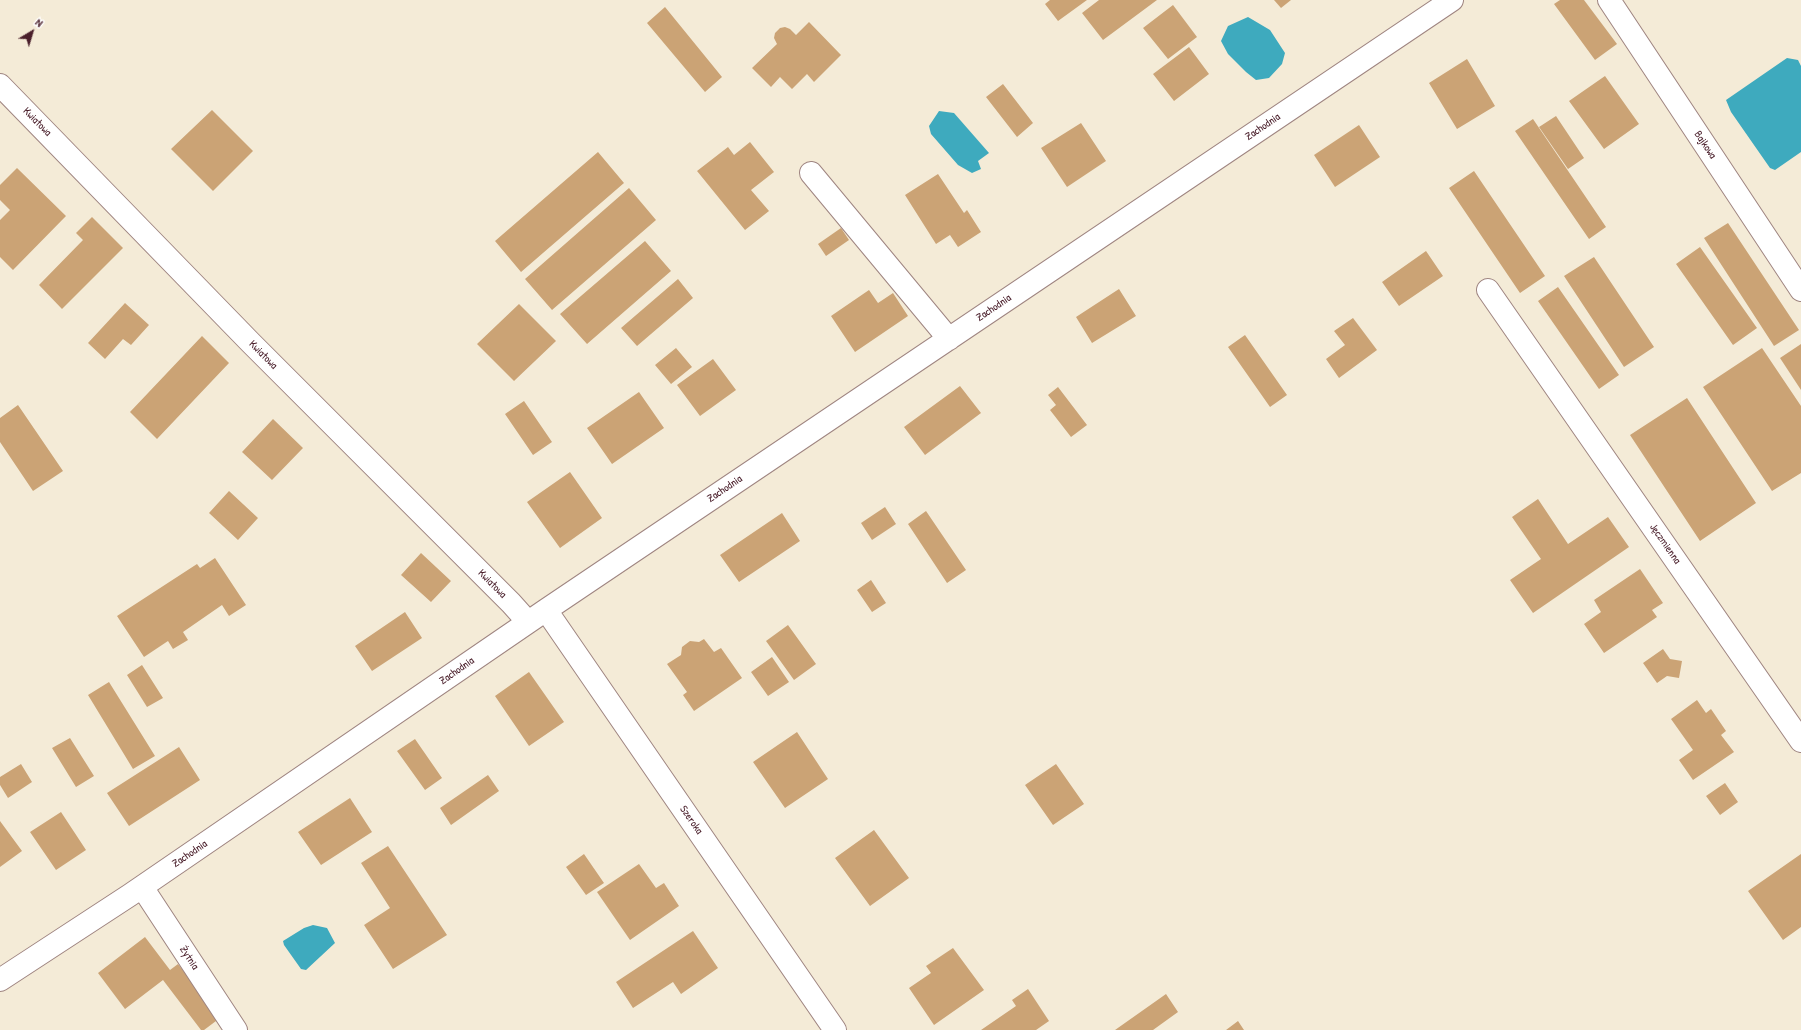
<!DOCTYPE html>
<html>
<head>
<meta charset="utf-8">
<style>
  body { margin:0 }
  #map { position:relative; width:1801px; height:1030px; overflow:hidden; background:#f4ebd7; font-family:"Patrick Hand",sans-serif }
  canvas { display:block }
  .north { position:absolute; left:12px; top:12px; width:40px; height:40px; -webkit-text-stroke:3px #fff; paint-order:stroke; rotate:38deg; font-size:11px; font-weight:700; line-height:16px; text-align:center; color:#4a1f2b }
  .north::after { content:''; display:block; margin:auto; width:14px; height:18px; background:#4a1f2b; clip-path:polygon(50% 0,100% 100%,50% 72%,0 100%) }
</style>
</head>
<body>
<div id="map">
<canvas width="1801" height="1030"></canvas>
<div class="north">N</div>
</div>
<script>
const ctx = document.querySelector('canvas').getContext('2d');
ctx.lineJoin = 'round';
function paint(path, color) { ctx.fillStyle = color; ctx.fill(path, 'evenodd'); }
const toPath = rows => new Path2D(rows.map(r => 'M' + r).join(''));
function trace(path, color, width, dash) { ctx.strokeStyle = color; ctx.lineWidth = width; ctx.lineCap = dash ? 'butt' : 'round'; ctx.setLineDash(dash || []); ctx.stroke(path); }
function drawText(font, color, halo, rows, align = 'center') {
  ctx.font = font + ' "Patrick Hand",sans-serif'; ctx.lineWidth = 3; ctx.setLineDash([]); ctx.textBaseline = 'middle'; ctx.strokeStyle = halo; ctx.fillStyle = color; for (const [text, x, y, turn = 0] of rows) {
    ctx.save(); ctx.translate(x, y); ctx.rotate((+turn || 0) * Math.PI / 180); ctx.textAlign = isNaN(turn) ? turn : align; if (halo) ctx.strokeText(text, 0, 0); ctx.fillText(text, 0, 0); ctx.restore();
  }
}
paint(toPath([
  [1248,17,1270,30,1285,53,1282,64,1269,78,1256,80,1246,72,1228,54,1221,41,1228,26],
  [1787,58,1798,60,1801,66,1801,152,1775,170,1770,168,1731,112,1726,100],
  [939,111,954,113,989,153,978,161,981,169,972,173,958,165,931,134,929,126],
  [313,925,327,928,335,943,306,970,301,969,284,945,283,941,304,928]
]), '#3eaabe');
paint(toPath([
  [1050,0,1087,0,1058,21,1045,4],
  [1099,0,1157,0,1103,40,1082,13],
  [1274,0,1291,0,1281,8],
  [1560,0,1584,0,1617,44,1595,60,1554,4],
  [1173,5,1197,37,1168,59,1143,28],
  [665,7,722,77,705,92,647,23],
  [809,22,841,55,814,82,807,74,792,89,780,77,771,87,752,68,777,44,774,38,775,33,780,28,785,27,790,29,796,35],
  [1189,47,1209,74,1174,101,1153,74],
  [1467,59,1495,106,1457,129,1429,83],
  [1605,76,1639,124,1604,149,1569,101],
  [1003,84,1033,123,1017,137,986,97],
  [212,110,253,151,213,191,171,149],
  [1556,116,1584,158,1568,169,1539,127],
  [1533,119,1606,227,1589,239,1515,131],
  [1081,123,1106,161,1067,187,1041,148],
  [1359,125,1380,157,1335,187,1314,155],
  [750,142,774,172,751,190,769,211,745,230,697,171,728,147,734,155],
  [598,152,624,183,521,272,495,241],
  [17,168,66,216,13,270,0,257,0,220,10,210,0,200,0,185],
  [1474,171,1545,276,1520,293,1449,188],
  [938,174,964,213,967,210,981,232,958,247,950,235,936,244,905,195],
  [629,188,656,220,552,310,525,279],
  [92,217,123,248,62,309,39,285,83,240,76,233],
  [1728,223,1799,330,1774,346,1704,238],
  [841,228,849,240,826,256,818,244],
  [645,241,671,271,587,344,560,314],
  [1700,247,1757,328,1733,345,1676,264],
  [1426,251,1443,276,1399,306,1382,282],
  [1594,257,1654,347,1624,367,1564,276],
  [678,279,693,298,637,346,621,328],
  [1558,287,1619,375,1599,389,1538,301],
  [1119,289,1136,316,1092,343,1076,317],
  [869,290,878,303,893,293,908,316,855,352,831,316],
  [125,303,149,325,131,345,123,339,105,359,88,343],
  [519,304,556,341,514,381,477,344],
  [1353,318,1377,350,1339,378,1326,359,1345,345,1334,331],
  [1245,335,1287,395,1270,407,1228,347],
  [202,336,229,363,157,439,130,412],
  [1801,344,1801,390,1780,358],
  [676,348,692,367,671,384,655,365],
  [1762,348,1801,406,1801,473,1772,491,1703,387],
  [713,359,736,390,700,416,677,385],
  [960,386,981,413,925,455,904,427],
  [1058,387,1087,425,1071,437,1050,410,1056,405,1048,395],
  [639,392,664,428,612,464,587,428],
  [1687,398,1756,503,1700,541,1630,435],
  [524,401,552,442,533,455,505,414],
  [18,405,63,471,33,491,0,442,0,418],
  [273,419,303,448,272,480,242,452],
  [570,472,602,518,560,548,527,502],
  [229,491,258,518,238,540,209,513],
  [1538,499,1568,544,1608,517,1629,547,1533,613,1510,580,1541,559,1512,517],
  [885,507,896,524,872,540,861,523],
  [926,511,966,570,947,583,908,524],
  [782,513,800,541,739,582,720,555],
  [421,553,451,581,431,602,401,575],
  [215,558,246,605,229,616,222,605,183,632,188,640,173,649,168,641,144,657,117,616,197,564,200,568],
  [1640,569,1663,603,1652,610,1657,617,1604,653,1584,624,1601,612,1594,600],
  [871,580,886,603,872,612,857,590],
  [405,612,422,638,372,671,355,646],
  [788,625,816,664,794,680,766,641],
  [704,639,714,652,721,648,742,678,694,711,683,695,687,692,667,664,681,655,682,647,690,641,699,642],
  [1663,649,1670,659,1682,661,1679,678,1667,676,1657,683,1643,663],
  [772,657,789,682,768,696,751,672],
  [142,665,163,698,147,707,127,675],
  [529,672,564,722,529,746,495,696],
  [109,682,155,756,133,769,88,695],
  [1697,700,1706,713,1711,709,1726,731,1721,735,1734,752,1693,780,1679,760,1693,750,1671,719],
  [797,732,828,779,785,808,753,762],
  [70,738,94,776,76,787,52,748],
  [415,739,442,778,425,790,397,751],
  [179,747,200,780,129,826,107,793],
  [21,764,32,782,8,798,0,785,0,777],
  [1056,764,1084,804,1053,825,1025,785],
  [488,775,499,791,451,825,440,808],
  [1725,783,1738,802,1720,815,1706,796],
  [350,798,372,832,321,865,298,832],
  [61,812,86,850,56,870,30,832],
  [0,821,22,851,0,867],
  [874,830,909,878,870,906,835,858],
  [388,846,447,935,393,969,364,925,390,908,361,863],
  [584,854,604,883,586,895,566,867],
  [1801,854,1801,927,1783,940,1748,891],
  [639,864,656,888,664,883,679,906,630,940,597,892],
  [693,931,718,968,681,994,673,982,633,1008,616,982],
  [145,937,170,970,178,964,220,1018,204,1030,201,1030,163,980,125,1009,98,973],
  [953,948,984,990,934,1025,909,988,931,973,926,966],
  [1028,989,1049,1021,1036,1030,981,1030,1016,1006,1012,1000],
  [1166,994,1178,1012,1153,1030,1115,1030],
  [1238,1021,1244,1030,1226,1030]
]), '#cba375');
const minor = toPath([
  [1609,0,1801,290],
  [0,85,251,343,511,603,528,622],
  [811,173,949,339],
  [1488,290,1801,741],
  [546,610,835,1030],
  [142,887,236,1030],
  [0,980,130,895,546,610,1452,0]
]);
trace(minor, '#9f8581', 24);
trace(minor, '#fff', 22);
drawText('11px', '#4a1f2b', '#fff', [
  ["Kwiatowa",37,122,45],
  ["Zachodnia",1263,127,-34],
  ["Bajkowa",1705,145,56],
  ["Zachodnia",994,308,-34],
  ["Kwiatowa",263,355,45],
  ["Zachodnia",725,489,-34],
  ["Jęczmienna",1665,544,55],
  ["Kwiatowa",492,584,45],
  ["Zachodnia",457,671,-35],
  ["Szeroka",691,820,55],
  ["Zachodnia",190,854,-34],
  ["Żytnia",189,958,57]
]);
</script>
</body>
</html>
